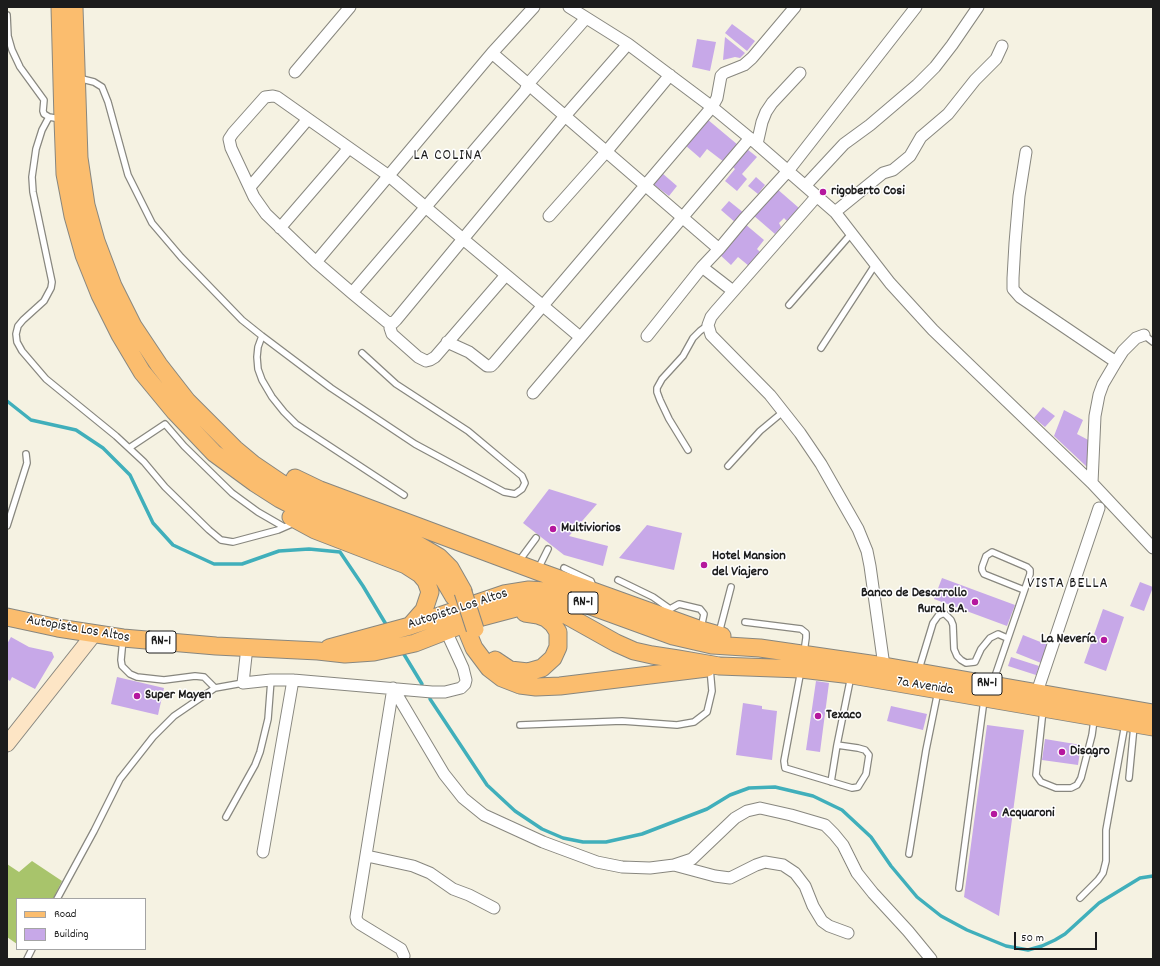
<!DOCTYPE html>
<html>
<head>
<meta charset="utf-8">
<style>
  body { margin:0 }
  #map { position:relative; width:1160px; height:966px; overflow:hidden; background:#f5f2e2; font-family:Dekko,sans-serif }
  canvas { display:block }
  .frame { position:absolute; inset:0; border:8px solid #1c1c1c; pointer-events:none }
  .legend { position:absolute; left:16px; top:898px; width:130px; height:52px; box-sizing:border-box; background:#fff; border:1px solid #a4a4a4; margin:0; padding:5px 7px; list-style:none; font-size:12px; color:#1c1c1c }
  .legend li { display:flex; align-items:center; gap:8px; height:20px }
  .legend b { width:20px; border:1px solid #a4a4a4 }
  .scale { position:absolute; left:1014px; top:932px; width:83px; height:18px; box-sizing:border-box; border:2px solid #1c1c1c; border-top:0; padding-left:5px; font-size:12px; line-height:14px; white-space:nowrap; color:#1c1c1c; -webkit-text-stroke:3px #fff; paint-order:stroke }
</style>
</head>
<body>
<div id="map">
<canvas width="1160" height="966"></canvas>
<div class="frame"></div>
<ul class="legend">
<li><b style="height:5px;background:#fbbd6e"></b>Road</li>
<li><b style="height:11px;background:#c7a8e8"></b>Building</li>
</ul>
<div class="scale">50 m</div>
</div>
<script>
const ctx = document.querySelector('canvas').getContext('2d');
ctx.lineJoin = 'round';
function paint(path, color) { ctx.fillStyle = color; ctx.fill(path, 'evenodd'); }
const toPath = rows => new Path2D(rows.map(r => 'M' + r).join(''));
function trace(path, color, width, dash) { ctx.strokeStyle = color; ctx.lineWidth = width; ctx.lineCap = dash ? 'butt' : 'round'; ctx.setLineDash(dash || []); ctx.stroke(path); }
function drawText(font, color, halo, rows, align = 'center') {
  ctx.font = font + ' Dekko,sans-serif'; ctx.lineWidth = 3; ctx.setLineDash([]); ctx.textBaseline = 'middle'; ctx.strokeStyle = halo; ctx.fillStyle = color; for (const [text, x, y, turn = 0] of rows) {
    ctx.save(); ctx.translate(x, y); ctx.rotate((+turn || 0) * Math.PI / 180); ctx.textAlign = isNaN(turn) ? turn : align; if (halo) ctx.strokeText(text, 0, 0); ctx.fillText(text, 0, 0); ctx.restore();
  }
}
paint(toPath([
  [32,861,62,881,53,899,17,899,17,944,7,937,7,864,19,872]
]), '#a8c46b');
trace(toPath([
  [7,401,31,420,76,430,103,448,130,475,153,523,173,545,214,564,242,564,279,551,309,549,340,552,363,586,387,626],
  [402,651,422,684],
  [430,699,487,785,515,811,542,829,563,838,583,842,606,842,642,834,707,809,730,795,749,788,775,787,813,796,842,810,871,837,891,866,917,897,941,916,967,930,1006,946,1028,950,1042,946,1055,940,1065,934,1099,903,1140,878,1153,876]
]), '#40afbb', 3.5);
paint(toPath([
  [732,24,755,41,747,51,725,33],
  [725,37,745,53,740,58,735,57,723,60],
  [697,39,716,42,710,71,692,67],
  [707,119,738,145,724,162,707,149,700,158,685,145],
  [747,149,757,157,742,174,747,179,737,191,725,181,735,169,732,166],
  [662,173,677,186,669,196,653,184],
  [756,177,765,185,758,194,748,186],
  [776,188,799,208,787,221,784,218,779,223,781,227,775,234,753,215],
  [729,201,744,213,736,223,721,210],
  [745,224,764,240,757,249,761,253,749,266,738,257,731,265,719,254],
  [1043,407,1055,416,1045,427,1034,418],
  [1064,410,1083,420,1077,434,1092,442,1087,467,1054,436],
  [549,489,597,504,569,536,608,546,603,566,564,555,523,523],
  [647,525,682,533,674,570,619,558],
  [942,578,1015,605,1007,626,934,599],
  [1140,582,1153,587,1144,611,1130,606],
  [1103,609,1124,617,1106,671,1084,663],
  [1023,635,1048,645,1041,663,1016,653],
  [11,637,29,647,52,652,54,657,35,689,12,677,10,681,7,679,7,644],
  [1011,657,1039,666,1036,675,1008,666],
  [117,677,164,688,158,715,111,704],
  [816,681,829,683,820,752,806,750],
  [743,703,762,706,762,709,777,711,772,760,736,755],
  [891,706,927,714,923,730,887,721],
  [987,725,1024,730,999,916,964,897],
  [1045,739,1081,745,1078,765,1042,760]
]), '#c7a8e8');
const lane = toPath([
  [7,15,8,36,12,50,20,67,44,100,43,111,44,114,49,117,61,119],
  [78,78,94,82,102,87,108,102,128,175,152,223,181,257,242,320,262,336,331,388,415,444,504,492,515,494,522,489,525,483,522,476,511,467,468,431,396,384,362,353],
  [49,117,42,130,36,149,32,177,33,192,52,282,51,288,44,301,23,320,18,326,16,334,17,342,22,351,46,379,116,436,144,462,165,487,209,530,221,540,233,542,278,530,294,523],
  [789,305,851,234],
  [1144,335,1153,342],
  [262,336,258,347,257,357,258,369,262,380,272,397,284,412,296,424,404,495],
  [821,348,875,265],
  [129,448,165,424,184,446,232,493,258,512,284,527],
  [688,450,669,419,660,400,657,392,657,388,662,379,683,356,693,338,700,331,708,325],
  [728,466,760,431,784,411],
  [7,526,27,463,26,454],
  [519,561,536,538],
  [564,568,591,581,593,587,592,589],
  [538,569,548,549],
  [618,580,653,597,670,609],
  [667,617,670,609,679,604,700,609,704,614,701,628],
  [745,622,801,629,806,633,806,638,804,652],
  [719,633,731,587],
  [123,639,121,660,122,666,130,674,137,677,164,680,195,676,204,677,215,688],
  [919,669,933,623,938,616,942,614,945,614,951,620,953,625,954,649,957,656,961,660,966,663,975,662,981,649,990,638,998,634,1007,638],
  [801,670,784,761,785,768,852,788,858,787,866,774,869,755,865,750,858,748,837,745],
  [993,682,1030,574,1030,570,1027,567,992,552,986,556,982,567,982,570,984,574,1024,590],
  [1043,710,1036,775,1041,782,1056,788,1071,788,1077,785,1081,778,1092,735,1094,720],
  [520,725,622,721,677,725,694,722,707,712,712,691,710,668],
  [1129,778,1134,726],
  [831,782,837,745,851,676],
  [226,817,255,765,260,752,268,719,271,680],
  [909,854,926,750,938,691],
  [959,888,984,700],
  [1080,898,1098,880,1103,873,1106,861,1106,830,1125,724],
  [57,899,94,831,120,779,153,737,174,716,215,688,243,683],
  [27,959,32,949]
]);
const street = toPath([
  [569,7,628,44,712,107,757,144,835,212,890,283,933,330,1092,483,1153,548],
  [492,53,719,249],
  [295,72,350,7],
  [757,144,762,122,766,112,772,103,800,73],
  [1026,152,1019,196,1015,243,1013,278,1013,289,1020,297,1116,362],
  [805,186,844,144,870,125,917,85,935,67,952,45,978,7],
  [250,187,308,119],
  [817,196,715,312,711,317,708,325,711,335,770,395,800,433,821,464,858,529,867,551,870,566,884,666,883,672],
  [835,212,883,173,893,170,910,156,921,137,948,114,975,80,996,59,1002,46],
  [549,216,606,152,670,75],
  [280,228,349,148],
  [316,262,492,53,534,7],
  [702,267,733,291],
  [352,293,525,91,528,84,586,18],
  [391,323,390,328,392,334,418,357,426,361,430,360,435,357,506,275],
  [647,336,702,267,719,249,744,219,788,171,916,7],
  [580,337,542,305,463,239,389,176,277,97,273,96,265,97,233,133,229,139,231,148,254,197,266,214,316,262,352,293,387,322,393,323,396,320,463,239,565,116,628,44],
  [447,342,469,352,487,366,491,366,494,363,712,107,717,98,721,76,724,73,744,65,752,58,795,7],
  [533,393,750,138],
  [1092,483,1095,416,1099,395,1103,384,1116,362,1123,351,1136,338,1144,335],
  [247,647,243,683,271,680,293,680,432,692,445,692,461,688,465,684,466,680,463,668,446,631],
  [393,688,444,774,463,798,484,815,543,842,597,862,622,867,650,868,674,865,692,859,735,818,747,811,760,808,791,815,825,825,834,834,843,845,857,873,873,893,908,931,931,959],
  [393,688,356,917,357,921,360,924,401,949,404,956],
  [1037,692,1099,508],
  [263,852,293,680],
  [367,856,413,866,430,873,453,889,469,895,494,908],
  [674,865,715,876,730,878,756,865,765,862,783,865,795,873,805,886,813,906,822,921,829,926,848,933]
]);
const secondary = toPath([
  [7,744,94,634]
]);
const primary = toPath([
  [60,7,63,120,65,174,73,216,84,255,100,295,120,335,142,372,175,412,214,453,255,483,280,499,323,521,415,556,426,562,434,569,444,580,454,597],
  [74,7,79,158,86,205,96,241,113,286,133,326,159,365,187,401,235,449,253,464,281,483,311,499,415,543,439,557,450,568,463,591],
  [295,478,320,490,537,571,701,630,722,636],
  [291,517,315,530,406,565,420,574,426,581,430,592,424,610,410,626],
  [7,617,58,628,123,638,216,646,318,651,345,654,374,652,415,643,482,617,531,604,543,605,557,610,616,643,634,651,652,655,678,659,719,666,801,669,852,675,1153,727],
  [467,631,474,648,489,668,502,678,520,685,536,687,560,686,707,668],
  [329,648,410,626,504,594,529,590,546,591,566,597,673,636,712,645,760,648,884,666,1153,713],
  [495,660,510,670,528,672,542,668,553,658,558,647,558,632,553,624,546,618,538,615,525,613]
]);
trace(lane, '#88877f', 8);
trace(street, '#88877f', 13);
trace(secondary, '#88877f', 17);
trace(primary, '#88877f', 19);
trace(lane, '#fff', 5.5);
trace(street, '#fff', 11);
trace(secondary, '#fde5c5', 15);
trace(primary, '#fbbd6e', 17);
const primaryBridge = toPath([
  [463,592,475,629]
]);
trace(primaryBridge, '#88877f', 19, []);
trace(primaryBridge, '#fbbd6e', 17);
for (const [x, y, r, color] of [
  [823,192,4,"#b5179e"],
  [553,529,4,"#b5179e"],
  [704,565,4,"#b5179e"],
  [975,602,4,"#b5179e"],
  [1104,640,4,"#b5179e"],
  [137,696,4,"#b5179e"],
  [818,716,4,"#b5179e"],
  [1062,752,4,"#b5179e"],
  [994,814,4,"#b5179e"]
]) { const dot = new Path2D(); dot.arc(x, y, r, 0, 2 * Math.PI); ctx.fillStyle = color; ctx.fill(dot); trace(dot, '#fff', 1.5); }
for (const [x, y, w] of [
  [583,603,30],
  [161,642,30],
  [987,684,30]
]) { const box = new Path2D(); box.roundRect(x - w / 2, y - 11, w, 22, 3); ctx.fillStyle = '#fff'; ctx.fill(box); trace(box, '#1c1c1c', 1); }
drawText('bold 13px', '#1c1c1c', null, [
  ["RN-1",583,603],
  ["RN-1",161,642],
  ["RN-1",987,684]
]);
drawText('bold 14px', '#1c1c1c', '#fff', [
  ["rigoberto Cosi",831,192],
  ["Multiviorios",561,529],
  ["Hotel Mansion",712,557],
  ["del Viajero",712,573],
  ["Banco de Desarrollo",967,594,"right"],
  ["Rural S.A.",967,610,"right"],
  ["La Nevería",1096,640,"right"],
  ["Super Mayen",145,696],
  ["Texaco",826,716],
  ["Disagro",1070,752],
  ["Acquaroni",1002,814]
], 'left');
drawText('14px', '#1c1c1c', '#fff', [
  ["Autopista Los Altos",458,610,-18],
  ["Autopista Los Altos",78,630,10],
  ["7a Avenida",925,687,9]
]);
ctx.letterSpacing = '1px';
drawText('15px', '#1c1c1c', '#fff', [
  ["LA COLINA",448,157],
  ["VISTA BELLA",1068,585]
]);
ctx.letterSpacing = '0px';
</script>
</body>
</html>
